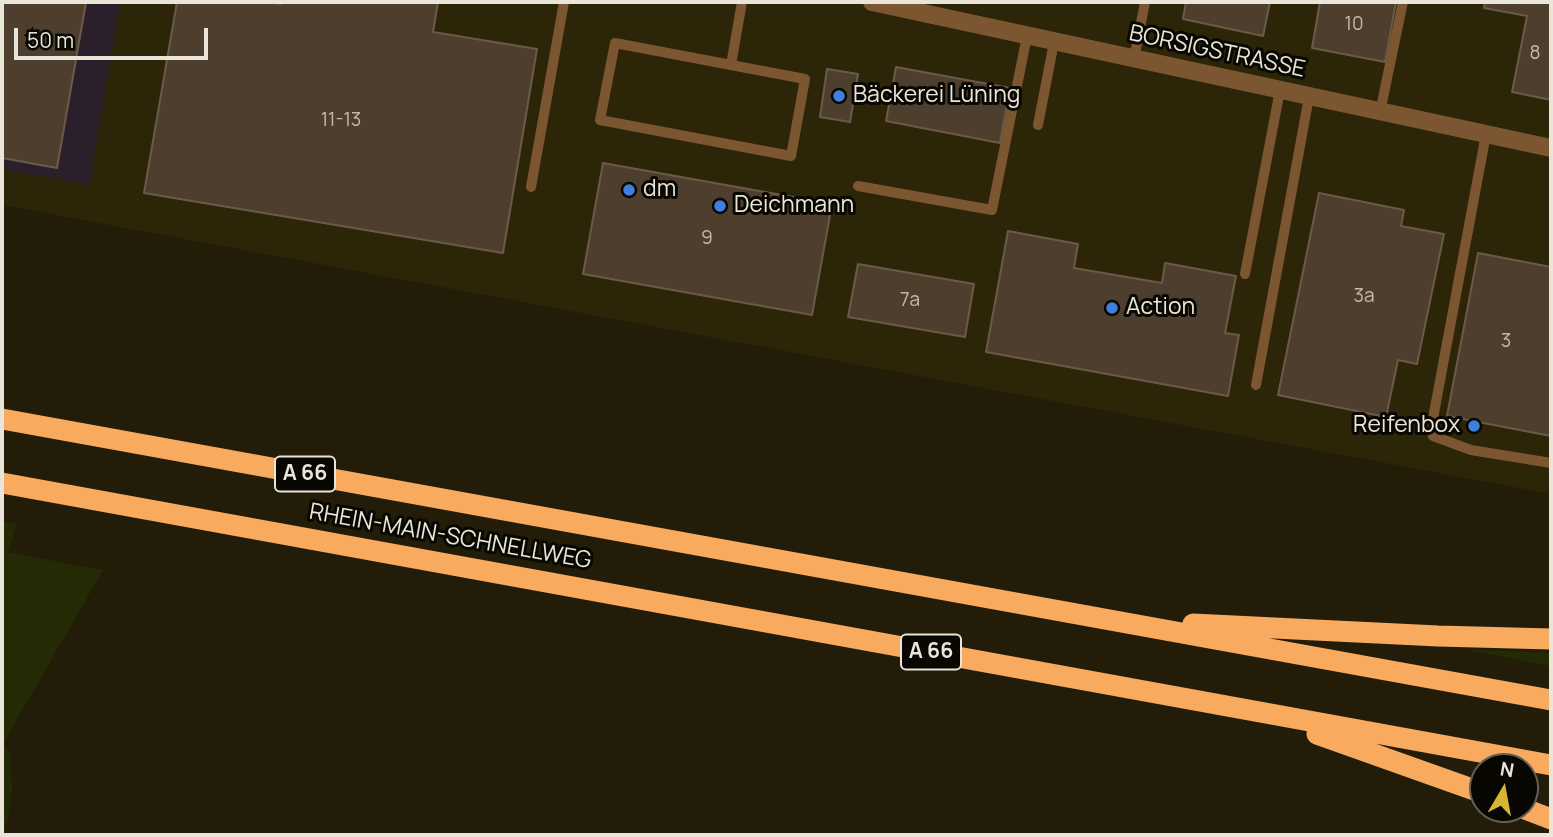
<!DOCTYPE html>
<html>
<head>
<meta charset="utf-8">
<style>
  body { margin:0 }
  #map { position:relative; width:1553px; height:837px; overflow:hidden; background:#221c08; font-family:Manrope,sans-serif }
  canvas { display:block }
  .frame { position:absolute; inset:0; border:4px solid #e9e6d9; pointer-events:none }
  .north { position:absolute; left:1469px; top:753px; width:70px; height:70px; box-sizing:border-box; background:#090702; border:2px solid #636058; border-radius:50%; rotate:10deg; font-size:19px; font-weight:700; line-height:28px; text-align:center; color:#e9e6d9 }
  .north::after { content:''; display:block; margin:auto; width:24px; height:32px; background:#d6b534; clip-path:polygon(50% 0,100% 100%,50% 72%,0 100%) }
  .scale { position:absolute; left:14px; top:28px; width:194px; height:32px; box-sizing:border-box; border:4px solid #e9e6d9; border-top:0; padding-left:9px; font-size:21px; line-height:24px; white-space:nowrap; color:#e9e6d9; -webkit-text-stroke:5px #090702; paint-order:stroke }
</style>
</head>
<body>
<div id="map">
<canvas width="1553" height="837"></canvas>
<div class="frame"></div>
<div class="north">N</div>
<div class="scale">50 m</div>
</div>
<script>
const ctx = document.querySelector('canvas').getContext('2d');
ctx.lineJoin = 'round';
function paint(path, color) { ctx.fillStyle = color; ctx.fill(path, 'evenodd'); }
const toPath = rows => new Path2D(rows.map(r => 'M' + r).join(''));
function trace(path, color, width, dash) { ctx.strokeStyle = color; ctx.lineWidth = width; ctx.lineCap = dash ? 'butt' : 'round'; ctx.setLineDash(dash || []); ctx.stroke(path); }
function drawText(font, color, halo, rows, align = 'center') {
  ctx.font = font + ' Manrope,sans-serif'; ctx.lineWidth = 6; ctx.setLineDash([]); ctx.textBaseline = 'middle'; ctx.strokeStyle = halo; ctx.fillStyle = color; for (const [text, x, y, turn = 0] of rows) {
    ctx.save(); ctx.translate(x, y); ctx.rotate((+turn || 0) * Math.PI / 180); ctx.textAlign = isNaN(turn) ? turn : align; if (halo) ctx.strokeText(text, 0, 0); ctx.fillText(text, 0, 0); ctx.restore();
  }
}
paint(toPath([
  [2,2,1551,2,1551,494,2,205]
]), '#2c2508');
paint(toPath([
  [2,2,120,2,89,185,2,169]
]), '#2b1f2c');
paint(toPath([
  [2,521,17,524,8,552,103,570,3,744,10,754,12,790,8,819,3,835],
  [1461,649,1551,653,1551,666]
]), '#232a04');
const building = toPath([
  [2,2,86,2,57,168,2,158,2,2],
  [177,2,268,2,281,4,281,2,438,2,433,32,537,49,503,253,144,193,177,2],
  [1186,2,1270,2,1263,36,1183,19,1186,2],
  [1320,2,1396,2,1385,62,1312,48,1320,2],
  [1485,2,1551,2,1551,100,1512,92,1527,16,1484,8,1485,2],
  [896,67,1010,88,1000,143,886,121,896,67],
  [827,69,858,74,850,122,820,117,827,69],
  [603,163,832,204,812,315,583,274,603,163],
  [1319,193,1404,210,1401,226,1444,234,1417,364,1398,360,1386,417,1278,395,1319,193],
  [1008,231,1078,244,1074,268,1162,283,1165,263,1236,276,1225,333,1239,335,1228,396,986,352,1008,231],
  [1478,253,1551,267,1551,436,1447,416,1478,253],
  [858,264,974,284,965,337,848,317,858,264]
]);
paint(building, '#4e3e2e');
trace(building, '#6c5a49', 2);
trace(toPath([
  [615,43,805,79,791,156,600,120,615,43],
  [1134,59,1145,2],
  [731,65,742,2],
  [1380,112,1403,2],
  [1038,125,1054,42],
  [1486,134,1434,413,1433,436,1471,450,1551,463],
  [858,186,992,210,1027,36],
  [531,187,564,2],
  [1245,274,1280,90],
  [1256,385,1309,97]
]), '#7c5631', 10);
trace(toPath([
  [872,2,1551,148]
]), '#7c5631', 18);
trace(toPath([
  [2,419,1551,700],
  [2,483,1551,765],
  [1193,624,1438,636,1551,639],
  [1317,734,1483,793],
  [1525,809,1551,819]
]), '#f8aa5e', 21);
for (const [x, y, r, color] of [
  [839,96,7,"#3f7fe0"],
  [629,190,7,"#3f7fe0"],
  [720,206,7,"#3f7fe0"],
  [1112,308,7,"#3f7fe0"],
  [1474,426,7,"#3f7fe0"]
]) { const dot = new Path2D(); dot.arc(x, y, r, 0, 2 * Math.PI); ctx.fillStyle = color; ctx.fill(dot); trace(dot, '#090702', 2.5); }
drawText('19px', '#c2bcae', null, [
  ["10",1354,25],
  ["8",1535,54],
  ["11-13",341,121],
  ["9",707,239],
  ["3a",1364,297],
  ["7a",910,301],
  ["3",1506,342]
]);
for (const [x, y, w] of [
  [305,474,60],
  [931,652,60]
]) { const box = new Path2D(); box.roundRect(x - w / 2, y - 17.5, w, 35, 5); ctx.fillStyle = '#090702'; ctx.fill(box); trace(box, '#e9e6d9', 2); }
drawText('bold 21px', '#e9e6d9', null, [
  ["A 66",305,474],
  ["A 66",931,652]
]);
drawText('23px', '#e9e6d9', '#090702', [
  ["BORSIGSTRASSE",1217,52,12],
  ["RHEIN-MAIN-SCHNELLWEG",450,537,10]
]);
drawText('23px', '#e9e6d9', '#090702', [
  ["Bäckerei Lüning",853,96],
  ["dm",643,190],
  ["Deichmann",734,206],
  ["Action",1126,308],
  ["Reifenbox",1460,426,"right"]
], 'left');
</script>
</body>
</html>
